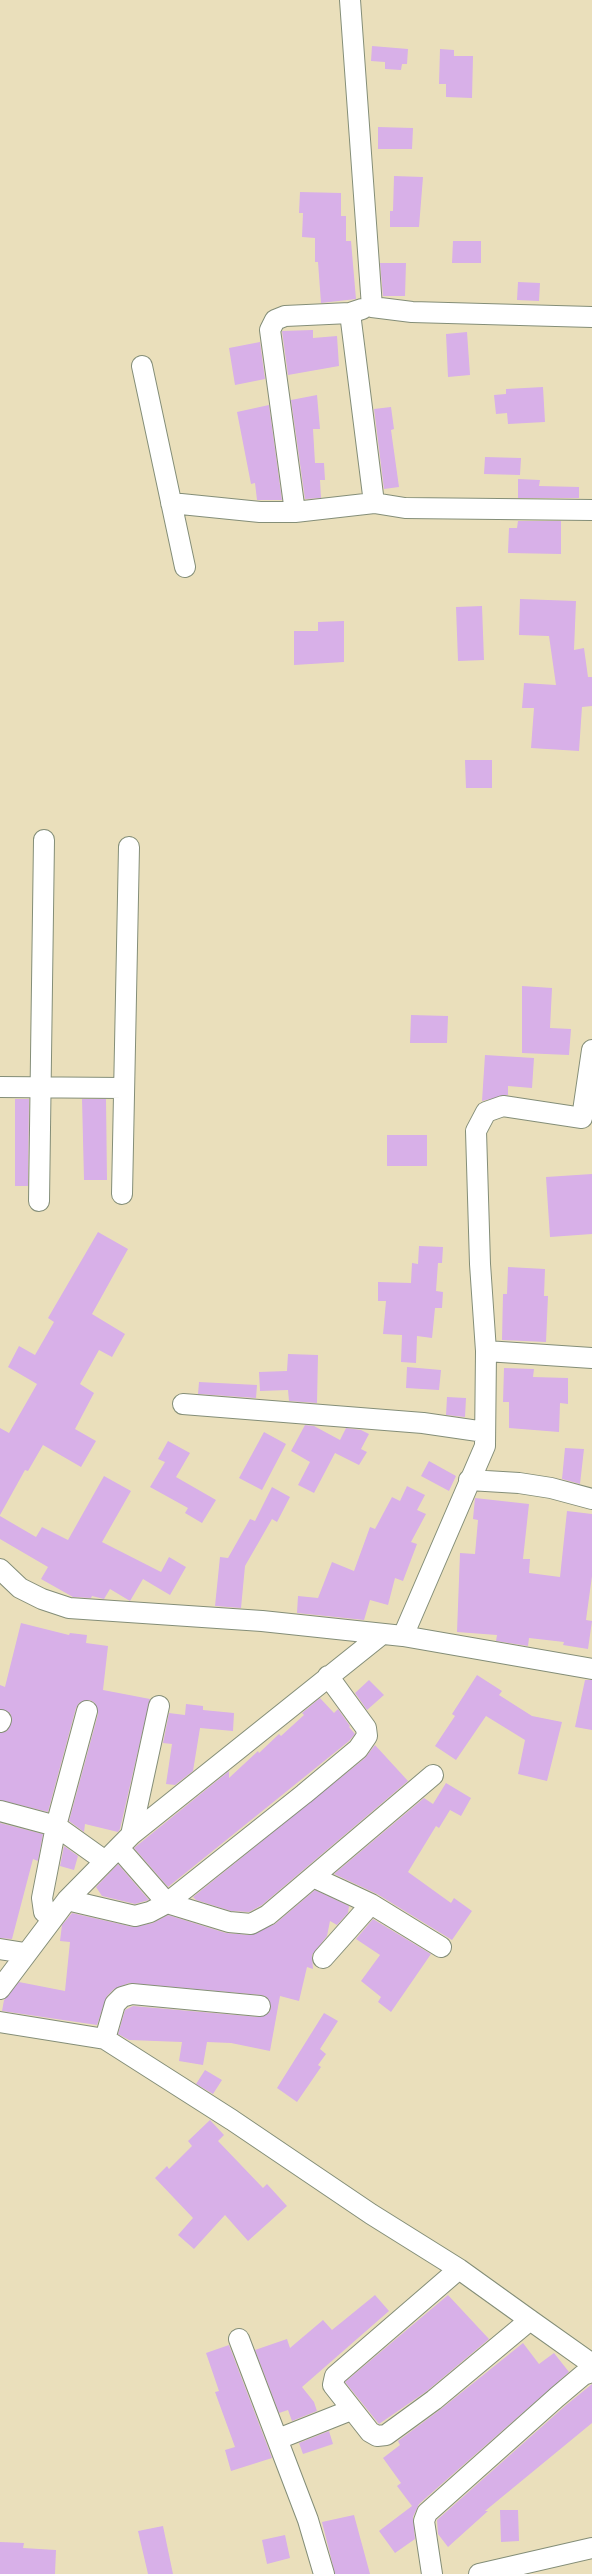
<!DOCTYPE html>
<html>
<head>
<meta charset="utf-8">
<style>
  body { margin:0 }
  canvas { display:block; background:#eadfbb }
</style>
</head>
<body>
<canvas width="592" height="2574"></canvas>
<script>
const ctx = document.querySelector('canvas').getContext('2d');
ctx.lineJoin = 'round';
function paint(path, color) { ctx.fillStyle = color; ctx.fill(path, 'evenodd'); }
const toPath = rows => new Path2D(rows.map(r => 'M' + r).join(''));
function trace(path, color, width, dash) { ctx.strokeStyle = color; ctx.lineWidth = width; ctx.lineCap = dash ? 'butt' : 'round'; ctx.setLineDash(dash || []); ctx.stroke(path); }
paint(toPath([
  [372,46,408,49,407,64,402,64,401,70,385,69,385,62,371,61],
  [440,49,454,50,454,56,473,56,472,98,446,97,446,84,439,84],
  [378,127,413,128,412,149,378,149],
  [394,176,423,177,419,227,390,227,390,211,393,211],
  [300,192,341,193,341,216,346,216,346,241,351,241,356,299,321,303,318,262,315,262,315,238,302,237,303,213,299,213],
  [453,241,481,241,481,263,452,263],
  [380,263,406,263,405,296,383,296],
  [518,282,540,283,539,301,517,300],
  [313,330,313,338,337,336,339,366,288,375,282,331],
  [467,332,470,375,448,377,446,334],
  [260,342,265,379,235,385,229,348],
  [543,387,545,422,508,424,507,413,496,414,494,395,506,394,506,389],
  [317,395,320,429,313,429,315,463,324,463,325,480,320,480,321,498,305,499,291,400],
  [269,405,282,500,257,500,255,483,251,484,237,412],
  [391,407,394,429,391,430,399,487,384,489,374,409],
  [485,457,521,458,520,475,484,474],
  [518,479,540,480,539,486,579,487,579,498,518,498],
  [518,521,561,521,561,554,508,553,509,528,517,528],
  [520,599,576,601,574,650,584,648,588,677,592,677,592,706,582,707,579,751,531,748,534,708,522,708,524,683,556,685,549,636,519,635],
  [482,606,484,660,458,661,456,607],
  [344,621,344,662,294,665,294,631,318,631,318,622],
  [465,760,492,760,492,788,466,788],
  [522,986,552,988,550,1028,571,1029,569,1055,522,1053],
  [411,1015,448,1016,447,1043,410,1043],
  [485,1055,534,1058,532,1088,508,1086,508,1095,482,1101],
  [15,1099,29,1099,28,1186,15,1186],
  [82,1099,106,1099,107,1180,84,1180],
  [387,1135,427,1135,427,1166,387,1166],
  [592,1174,592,1234,550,1237,546,1177],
  [98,1232,128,1249,92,1314,125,1334,112,1357,99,1350,80,1384,94,1393,75,1429,96,1441,81,1467,43,1445,28,1471,25,1470,0,1515,0,1428,9,1433,37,1384,8,1367,19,1346,35,1355,54,1322,48,1318],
  [419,1246,443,1247,442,1263,438,1263,436,1291,443,1292,442,1308,435,1308,432,1338,417,1336,416,1363,401,1362,402,1335,383,1334,386,1301,378,1301,378,1282,411,1283,412,1263,418,1264],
  [508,1267,545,1269,544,1296,548,1296,546,1342,502,1340,503,1294,507,1294],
  [288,1354,318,1355,317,1403,289,1401,288,1390,260,1391,259,1372,287,1371],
  [407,1367,441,1370,439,1390,406,1388],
  [504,1368,534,1369,533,1377,568,1378,568,1404,560,1403,559,1432,509,1428,509,1402,503,1402],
  [199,1382,257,1385,256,1398,198,1394],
  [447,1397,466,1398,465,1417,446,1415],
  [305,1425,314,1426,340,1440,346,1428,361,1430,369,1434,361,1449,367,1452,359,1465,335,1453,314,1493,298,1485,310,1462,291,1451],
  [264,1432,286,1444,262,1490,239,1478],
  [168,1441,190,1453,176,1477,216,1500,202,1523,185,1513,188,1508,150,1487,165,1462,158,1459],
  [565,1448,584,1449,580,1484,562,1479],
  [429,1461,456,1476,449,1491,421,1476],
  [104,1476,131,1491,102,1542,161,1572,169,1557,186,1567,170,1595,143,1579,130,1601,110,1589,104,1599,92,1596,91,1598,73,1597,41,1579,48,1567,0,1539,0,1516,36,1537,42,1527,68,1540],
  [407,1486,425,1495,417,1510,426,1514,411,1542,417,1544,403,1581,395,1578,388,1605,370,1600,364,1620,297,1613,298,1596,318,1598,332,1562,354,1571,370,1527,375,1529,392,1497,400,1501],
  [272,1487,290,1497,277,1522,272,1519,245,1566,241,1608,215,1606,220,1557,228,1558,250,1519,255,1521],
  [475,1498,529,1504,523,1559,530,1559,529,1573,560,1577,567,1511,592,1514,592,1576,586,1620,592,1621,588,1649,563,1645,564,1642,529,1638,528,1646,496,1641,497,1635,457,1632,460,1553,475,1554,478,1520,473,1519],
  [21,1623,69,1635,70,1633,87,1635,86,1643,108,1646,103,1690,150,1699,120,1829,118,1832,85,1824,84,1832,69,1821,98,1714,95,1703,90,1700,79,1703,76,1708,48,1812,0,1800,0,1733,7,1731,12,1720,10,1713,0,1709,0,1685,5,1687],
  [477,1675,502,1691,499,1695,532,1716,562,1722,547,1781,518,1774,525,1740,486,1716,456,1760,435,1746,455,1716,452,1714],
  [369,1680,384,1695,367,1710,355,1693],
  [585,1680,592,1680,592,1730,575,1727],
  [320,1698,334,1713,338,1709,350,1726,349,1727,355,1734,349,1741,168,1887,134,1848,229,1771,229,1778,258,1751,259,1753,279,1734,281,1736,304,1715,302,1713],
  [186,1704,203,1706,203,1710,234,1713,233,1731,200,1728,193,1771,175,1785,166,1784,172,1744,163,1743,169,1713,185,1715],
  [375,1745,408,1781,262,1905,249,1912,231,1911,196,1900,193,1897,365,1758],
  [446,1783,471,1798,461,1816,450,1810,439,1828,436,1826,408,1872,451,1903,454,1898,472,1911,452,1940,377,1894,334,1874,424,1798,433,1804],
  [0,1823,43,1834,38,1861,33,1859,12,1939,0,1938],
  [64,1846,78,1856,74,1870,60,1866],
  [118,1864,149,1900,135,1904,102,1896,96,1887],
  [315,1890,349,1906,348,1913,337,1925,330,1921,327,1936,312,1955,313,1969,307,1967,299,2001,280,1996,270,2051,231,2043,207,2042,203,2065,179,2061,182,2042,129,2040,118,2034,125,2010,133,2006,259,2017,269,2013,271,2007,267,1997,261,1995,129,1983,114,1989,107,1996,97,2025,2,2011,4,2000,19,1982,65,1991,70,1942,60,1941,62,1925,72,1913,133,1927,153,1923,168,1915,226,1933,250,1935,275,1924],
  [373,1919,431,1954,391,2012,378,2002,381,1997,361,1981,380,1955,356,1939],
  [324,2013,338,2021,320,2049,326,2054,318,2065,321,2067,297,2102,277,2088],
  [205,2070,222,2080,213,2094,196,2084],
  [210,2120,224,2135,218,2141,263,2188,267,2184,287,2206,248,2241,225,2215,194,2249,178,2235,193,2218,155,2178,167,2166,169,2169,192,2146,188,2141],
  [375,2295,389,2311,302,2387,314,2402,317,2411,292,2421,288,2410,279,2413,255,2350,287,2339,290,2348,323,2320,332,2330],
  [448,2295,489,2339,427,2391,379,2424,345,2382],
  [523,2343,539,2364,554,2353,569,2372,419,2504,413,2517,415,2539,395,2553,379,2531,412,2506,397,2486,401,2483,383,2458,400,2445,398,2441,441,2409],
  [229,2345,272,2458,231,2471,225,2450,235,2447,215,2392,219,2391,206,2353],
  [592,2384,592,2423,485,2511,488,2511,448,2547,438,2534,437,2520,565,2406],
  [329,2431,333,2444,303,2454,299,2443],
  [500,2510,518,2510,519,2541,501,2542],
  [354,2515,370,2574,335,2574,322,2522],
  [163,2526,173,2574,148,2574,138,2531],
  [285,2535,290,2558,267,2564,262,2540],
  [0,2542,24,2543,23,2548,56,2550,55,2574,0,2574]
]), '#d8b0e8');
const street = toPath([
  [350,0,372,307,412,312,592,317],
  [362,309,350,313,374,503],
  [142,366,185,567],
  [171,503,260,512,295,512,374,503,405,508,592,510],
  [295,512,270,330,275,320,285,316,350,313],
  [0,1087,123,1088],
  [122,1194,129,847],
  [39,1201,44,840],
  [486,1351,592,1358],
  [183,1404,423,1423,485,1432],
  [469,1480,519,1483,551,1488,592,1499],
  [0,1569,20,1588,42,1599,69,1608,262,1621,403,1636,592,1669],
  [403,1636,485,1446,486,1351,480,1264,476,1131,486,1112,503,1106,582,1118,592,1050],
  [0,1722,1,1720],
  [0,1811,56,1826,105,1861],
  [131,1835,159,1706],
  [119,1848,167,1903,304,1794,358,1749,367,1736,366,1728,328,1676],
  [313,1877,371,1904,441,1947],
  [67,1900,135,1916,150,1912,167,1903,229,1922,251,1924,268,1915,433,1775],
  [52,1918,44,1912,42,1898,56,1826,87,1711],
  [0,1949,25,1953],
  [323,1958,371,1904],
  [0,1989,67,1900,131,1835,381,1635],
  [0,2022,105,2039,232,2120,371,2214,459,2269],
  [105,2039,115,2004,122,1997,132,1994,260,2006],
  [530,2320,434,2400,386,2435,377,2436,370,2432,333,2385,335,2376,459,2269,530,2320,592,2364],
  [239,2339,308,2520,324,2574],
  [278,2439,351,2410],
  [432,2574,424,2521,427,2513,557,2397,583,2375,592,2372],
  [479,2574,592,2548]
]);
trace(street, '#848e78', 22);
trace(street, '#fff', 20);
</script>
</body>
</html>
